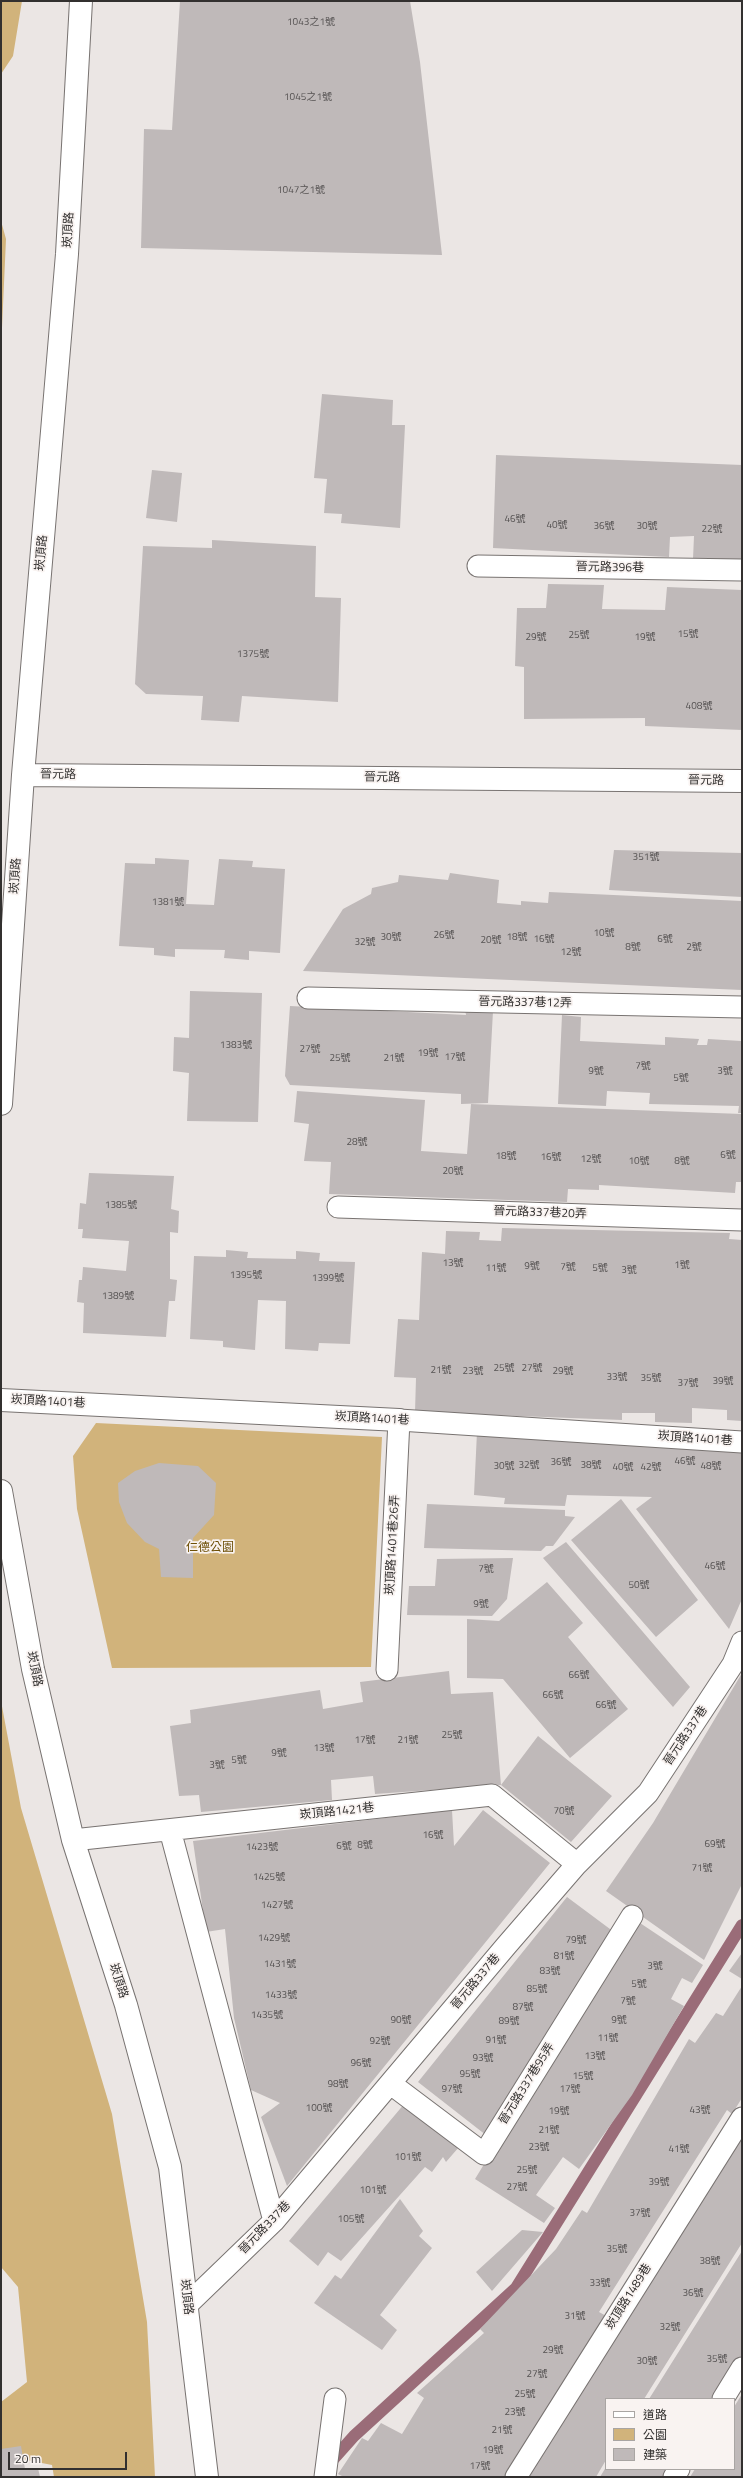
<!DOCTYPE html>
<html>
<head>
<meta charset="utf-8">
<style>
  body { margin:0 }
  #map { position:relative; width:743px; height:2478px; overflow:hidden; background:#ebe6e4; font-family:"Titillium Web","Noto Sans TC",sans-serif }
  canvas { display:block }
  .frame { position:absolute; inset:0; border:2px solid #32302f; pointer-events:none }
  .legend { position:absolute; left:605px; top:2398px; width:130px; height:72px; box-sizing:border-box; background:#f9f3f1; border:1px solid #a9a5a3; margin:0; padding:5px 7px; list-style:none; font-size:12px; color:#32302f }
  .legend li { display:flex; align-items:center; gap:8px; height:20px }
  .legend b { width:20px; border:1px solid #a9a5a3 }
  .scale { position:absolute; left:8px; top:2452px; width:119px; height:18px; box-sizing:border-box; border:2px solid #32302f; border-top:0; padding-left:5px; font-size:12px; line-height:14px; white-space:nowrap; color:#32302f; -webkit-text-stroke:3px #f9f3f1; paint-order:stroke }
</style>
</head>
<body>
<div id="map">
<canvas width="743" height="2478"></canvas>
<div class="frame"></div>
<ul class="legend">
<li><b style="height:5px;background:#fff"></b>道路</li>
<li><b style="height:11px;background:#d1b37b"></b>公園</li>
<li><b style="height:11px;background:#bfb9b9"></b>建築</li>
</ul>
<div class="scale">20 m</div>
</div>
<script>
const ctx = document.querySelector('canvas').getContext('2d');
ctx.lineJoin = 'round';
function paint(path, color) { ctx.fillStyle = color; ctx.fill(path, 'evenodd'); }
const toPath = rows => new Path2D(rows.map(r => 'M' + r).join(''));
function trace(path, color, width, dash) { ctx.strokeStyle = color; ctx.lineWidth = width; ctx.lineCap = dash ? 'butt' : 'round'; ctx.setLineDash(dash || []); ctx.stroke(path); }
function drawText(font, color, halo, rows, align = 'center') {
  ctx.font = font + ' "Titillium Web","Noto Sans TC",sans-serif'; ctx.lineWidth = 3.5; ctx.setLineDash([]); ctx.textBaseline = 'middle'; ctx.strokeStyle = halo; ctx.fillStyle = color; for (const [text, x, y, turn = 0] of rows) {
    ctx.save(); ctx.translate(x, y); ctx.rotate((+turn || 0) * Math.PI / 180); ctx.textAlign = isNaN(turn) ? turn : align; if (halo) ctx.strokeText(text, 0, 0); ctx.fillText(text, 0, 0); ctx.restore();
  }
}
paint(toPath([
  [1,1,22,1,13,56,1,74],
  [1,221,6,239,1,350],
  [96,1423,382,1437,371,1667,112,1668,77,1509,73,1456],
  [1,1701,21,1808,112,2114,147,2322,155,2477,54,2477,52,2465,1,2455,1,2402,27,2382,18,2287,1,2267]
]), '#d1b37b');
trace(toPath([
  [329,2464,354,2436,516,2288,742,1925]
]), '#9a6c78', 12);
paint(toPath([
  [180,1,410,1,420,62,442,255,141,248,144,129,172,130],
  [322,394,393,400,392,425,405,425,400,528,341,523,342,514,324,513,327,479,314,478],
  [496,455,742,465,742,560,693,559,694,536,670,537,669,557,493,548],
  [152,470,182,473,177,522,146,518],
  [212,540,316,546,315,597,341,598,338,702,242,696,239,722,201,720,203,696,146,694,135,684,143,546,212,548],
  [548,584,604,585,602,609,665,610,667,587,742,590,742,730,645,726,645,718,524,719,524,667,515,666,517,608,546,608],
  [614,850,742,853,742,897,609,890],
  [155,858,189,860,186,904,214,905,219,859,253,861,252,867,285,869,280,953,249,951,249,960,224,958,225,950,175,949,175,957,154,955,154,948,119,946,125,863,155,864],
  [450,873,499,880,497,903,521,905,521,901,548,903,549,892,742,901,742,990,303,971,343,909,371,894,372,888,398,882,399,875,448,880],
  [190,991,262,993,258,1122,187,1121,189,1073,173,1071,174,1037,189,1038],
  [290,1006,466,1015,465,1009,493,1011,488,1103,461,1104,461,1094,290,1085,285,1076],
  [562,1015,581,1017,580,1041,665,1045,665,1037,699,1039,697,1045,707,1045,708,1039,741,1041,742,1039,742,1113,738,1113,739,1106,649,1104,650,1093,607,1091,606,1106,558,1104],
  [297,1091,425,1100,421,1151,467,1154,471,1104,742,1114,742,1182,736,1182,735,1193,599,1185,599,1190,568,1189,567,1202,329,1194,331,1162,304,1161,309,1124,294,1122],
  [89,1173,174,1176,171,1209,179,1211,178,1233,170,1232,170,1279,177,1280,175,1301,169,1301,166,1337,83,1333,84,1303,77,1302,79,1280,82,1280,83,1267,126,1271,129,1241,82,1238,83,1229,78,1229,80,1203,86,1204],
  [502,1228,730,1233,729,1239,742,1240,742,1421,727,1420,727,1410,692,1408,692,1423,655,1422,655,1413,622,1413,622,1420,415,1412,416,1378,394,1377,398,1319,419,1320,422,1252,445,1254,446,1231,480,1232,479,1240,501,1241],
  [226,1250,248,1252,247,1258,296,1259,296,1251,320,1253,319,1261,355,1262,350,1344,319,1343,318,1351,285,1349,286,1301,258,1300,255,1350,223,1347,223,1341,190,1339,194,1256,226,1257],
  [477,1432,742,1448,742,1599,729,1629,636,1509,652,1497,567,1495,565,1506,504,1504,505,1498,474,1495],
  [159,1463,198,1466,216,1483,214,1515,193,1538,193,1578,161,1577,159,1549,145,1542,127,1523,119,1502,118,1483,135,1471],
  [621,1499,698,1600,656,1637,571,1540],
  [427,1504,565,1510,565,1516,575,1517,553,1546,546,1546,541,1551,424,1548],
  [566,1542,690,1687,673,1707,543,1558],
  [513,1558,507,1599,492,1616,407,1615,409,1586,435,1586,437,1559],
  [547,1582,583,1623,568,1637,628,1709,570,1758,503,1679,467,1678,467,1619,499,1621],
  [449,1671,451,1694,493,1692,501,1785,538,1736,612,1796,571,1842,501,1785,375,1794,373,1776,331,1780,332,1800,201,1812,199,1795,179,1796,170,1726,191,1723,190,1710,320,1690,323,1709,363,1702,360,1682],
  [742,1673,742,1884,704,1960,606,1891,653,1823],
  [452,1810,454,1846,483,1810,550,1863,287,2186,261,2117,280,2103,251,2090,234,2018,225,1929,206,1932,193,1841],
  [567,1897,614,1932,491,2139,418,2082],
  [634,1919,703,1965,692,1983,682,1978,671,1999,684,2006,632,2095,579,2169,563,2157,536,2195,555,2208,544,2223,475,2179],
  [742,1953,742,1979,729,1971],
  [742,1986,742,2098,732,2114,727,2110,599,2312,608,2317,507,2477,344,2477,338,2474,362,2438,368,2441,381,2423,402,2434,424,2398,417,2393,484,2333,480,2329,556,2249,582,2210,587,2213,689,2039,695,2043,716,2013,723,2016],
  [405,2103,459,2147,446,2162,443,2157,432,2172,425,2167,341,2261,328,2252,318,2266,289,2241],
  [742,2136,742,2243,644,2399,606,2399,606,2460,596,2477,525,2477],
  [400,2199,423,2231,419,2236,432,2248,380,2315,397,2330,382,2350,314,2303,335,2275,341,2279],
  [522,2230,543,2232,492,2291,476,2272],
  [742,2251,742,2356,715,2399,649,2399],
  [742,2394,742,2477,690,2477,695,2469,734,2469,734,2407],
  [21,2446,25,2469,38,2468,40,2477,1,2477,1,2449],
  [606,2467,606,2469,672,2469,667,2477,600,2477]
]), '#bfb9b9');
const lane = toPath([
  [478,566,742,570],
  [308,998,742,1007],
  [338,1207,742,1220],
  [387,1670,399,1420,742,1442],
  [170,1830,274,2221],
  [73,1840,492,1795,577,1864],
  [391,2084,484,2154,632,1916],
  [187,2305,274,2221,506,1946,577,1864,648,1793,733,1664,742,1642],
  [723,2399,742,2368],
  [325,2477,335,2399],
  [516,2477,742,2118],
  [674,2477,679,2469]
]);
const street = toPath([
  [1,1400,399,1420]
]);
const secondary = toPath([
  [23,775,742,781],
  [1,1104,23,775,67,254,81,1],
  [1,1491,33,1669,73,1840,126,2005,170,2167,207,2477]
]);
trace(lane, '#787371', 23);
trace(street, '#787371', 24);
trace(secondary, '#787371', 24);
trace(lane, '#fff', 21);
trace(street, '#fff', 22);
trace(secondary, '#fff', 22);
drawText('10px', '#555252', null, [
  ["1043之1號",311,23],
  ["1045之1號",308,98],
  ["1047之1號",301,191],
  ["46號",515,520],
  ["40號",557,526],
  ["36號",604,527],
  ["30號",647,527],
  ["22號",712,530],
  ["15號",688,635],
  ["25號",579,636],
  ["29號",536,638],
  ["19號",645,638],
  ["1375號",253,655],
  ["408號",699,707],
  ["351號",646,858],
  ["1381號",168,903],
  ["10號",604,934],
  ["26號",444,936],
  ["30號",391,938],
  ["18號",517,938],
  ["16號",544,940],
  ["6號",665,940],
  ["20號",491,941],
  ["32號",365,943],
  ["8號",633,948],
  ["2號",694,948],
  ["12號",571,953],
  ["1383號",236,1046],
  ["27號",310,1050],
  ["19號",428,1054],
  ["17號",455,1058],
  ["25號",340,1059],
  ["21號",394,1059],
  ["7號",643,1067],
  ["9號",596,1072],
  ["3號",725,1072],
  ["5號",681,1079],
  ["28號",357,1143],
  ["6號",728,1156],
  ["18號",506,1157],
  ["16號",551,1158],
  ["12號",591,1160],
  ["10號",639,1162],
  ["8號",682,1162],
  ["20號",453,1172],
  ["1385號",121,1206],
  ["13號",453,1264],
  ["1號",682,1266],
  ["9號",532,1267],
  ["7號",568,1268],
  ["11號",496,1269],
  ["5號",600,1269],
  ["3號",629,1271],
  ["1395號",246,1276],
  ["1399號",328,1279],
  ["1389號",118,1297],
  ["25號",504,1369],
  ["27號",532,1369],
  ["21號",441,1371],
  ["23號",473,1372],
  ["29號",563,1372],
  ["33號",617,1378],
  ["35號",651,1379],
  ["39號",723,1382],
  ["37號",688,1384],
  ["46號",685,1462],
  ["36號",561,1463],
  ["32號",529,1466],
  ["38號",591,1466],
  ["30號",504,1467],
  ["48號",711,1467],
  ["40號",623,1468],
  ["42號",651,1468],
  ["46號",715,1567],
  ["7號",486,1570],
  ["50號",639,1586],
  ["9號",481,1605],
  ["66號",579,1676],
  ["66號",553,1696],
  ["66號",606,1706],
  ["25號",452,1736],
  ["17號",365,1741],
  ["21號",408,1741],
  ["13號",324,1749],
  ["9號",279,1754],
  ["5號",239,1761],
  ["3號",217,1766],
  ["70號",564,1812],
  ["16號",433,1836],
  ["69號",715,1845],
  ["8號",365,1846],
  ["6號",344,1847],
  ["1423號",262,1848],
  ["71號",702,1869],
  ["1425號",269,1878],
  ["1427號",277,1906],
  ["1429號",274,1939],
  ["79號",576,1941],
  ["81號",564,1957],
  ["1431號",280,1965],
  ["3號",655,1967],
  ["83號",550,1972],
  ["5號",639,1985],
  ["85號",537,1990],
  ["1433號",281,1996],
  ["7號",628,2002],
  ["87號",523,2008],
  ["1435號",267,2016],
  ["90號",401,2021],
  ["9號",619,2021],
  ["89號",509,2022],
  ["11號",608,2039],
  ["91號",496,2041],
  ["92號",380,2042],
  ["13號",595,2057],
  ["93號",483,2059],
  ["96號",361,2064],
  ["95號",470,2075],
  ["15號",583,2077],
  ["98號",338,2085],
  ["97號",452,2090],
  ["17號",570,2090],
  ["100號",319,2109],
  ["43號",700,2111],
  ["19號",559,2112],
  ["21號",549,2131],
  ["23號",539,2148],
  ["41號",679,2150],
  ["101號",408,2158],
  ["25號",527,2171],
  ["39號",659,2183],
  ["27號",517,2188],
  ["101號",373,2191],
  ["37號",640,2214],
  ["105號",351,2220],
  ["35號",617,2250],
  ["38號",710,2262],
  ["33號",600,2284],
  ["36號",693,2294],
  ["31號",575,2317],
  ["32號",670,2328],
  ["29號",553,2351],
  ["35號",717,2360],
  ["30號",647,2362],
  ["27號",537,2375],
  ["25號",525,2395],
  ["23號",515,2413],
  ["21號",502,2431],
  ["19號",493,2451],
  ["17號",480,2467]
]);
drawText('12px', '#32302f', '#f9f3f1', [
  ["崁頂路",69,230,-87],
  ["崁頂路",42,553,-85],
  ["晉元路396巷",610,568,1],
  ["晉元路",58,775,1],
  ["晉元路",382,778,1],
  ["晉元路",706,781,1],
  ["崁頂路",16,876,-86],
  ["晉元路337巷12弄",525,1003,1],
  ["晉元路337巷20弄",540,1213,2],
  ["崁頂路1401巷",48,1402,3],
  ["崁頂路1401巷",372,1419,3],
  ["崁頂路1401巷",695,1439,4],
  ["崁頂路1401巷26弄",393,1545,-87],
  ["崁頂路",34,1669,78],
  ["晉元路337巷",686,1736,-56],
  ["崁頂路1421巷",337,1812,-6],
  ["崁頂路",118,1981,72],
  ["晉元路337巷",476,1982,-50],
  ["晉元路337巷95弄",527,2084,-58],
  ["晉元路337巷",265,2228,-46],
  ["崁頂路",186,2297,83],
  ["崁頂路1489巷",629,2297,-58]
]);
drawText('12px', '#6d4f06', '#f9f3f1', [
  ["仁德公園",210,1548]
]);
</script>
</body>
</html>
